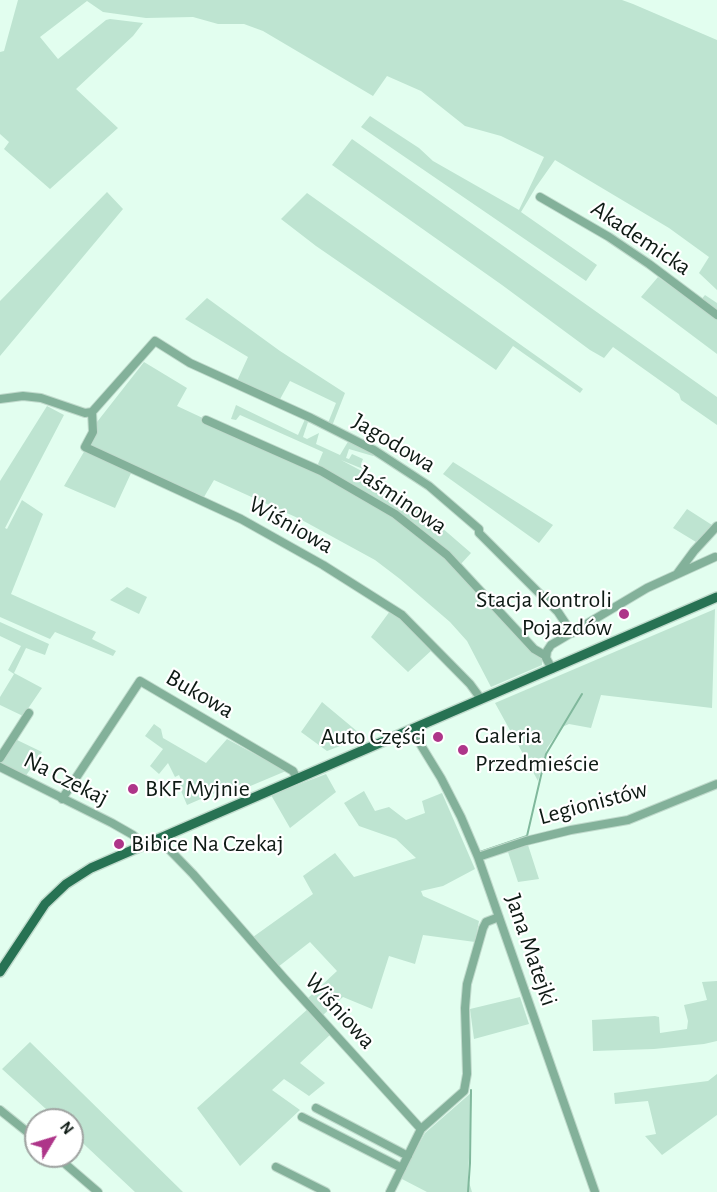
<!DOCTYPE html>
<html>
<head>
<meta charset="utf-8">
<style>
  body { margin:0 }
  #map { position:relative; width:717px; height:1192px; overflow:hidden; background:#e2feef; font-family:"Alegreya Sans",sans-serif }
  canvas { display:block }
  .north { position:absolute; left:24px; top:1108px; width:60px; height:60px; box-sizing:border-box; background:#fff; border:2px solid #9fa3a1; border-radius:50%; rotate:52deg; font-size:16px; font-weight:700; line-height:24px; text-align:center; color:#0e1a14 }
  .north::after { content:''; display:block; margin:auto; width:21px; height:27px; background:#ae3589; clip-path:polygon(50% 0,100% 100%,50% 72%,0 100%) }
</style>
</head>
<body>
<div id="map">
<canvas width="717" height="1192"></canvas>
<div class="north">N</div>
</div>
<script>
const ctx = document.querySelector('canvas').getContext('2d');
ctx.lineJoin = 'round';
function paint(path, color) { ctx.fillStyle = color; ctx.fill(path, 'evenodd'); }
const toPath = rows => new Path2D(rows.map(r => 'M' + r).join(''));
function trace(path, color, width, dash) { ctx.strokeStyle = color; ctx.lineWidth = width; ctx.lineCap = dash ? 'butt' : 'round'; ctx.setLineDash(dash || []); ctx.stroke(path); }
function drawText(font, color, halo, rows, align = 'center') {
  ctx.font = font + ' "Alegreya Sans",sans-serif'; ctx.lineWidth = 4.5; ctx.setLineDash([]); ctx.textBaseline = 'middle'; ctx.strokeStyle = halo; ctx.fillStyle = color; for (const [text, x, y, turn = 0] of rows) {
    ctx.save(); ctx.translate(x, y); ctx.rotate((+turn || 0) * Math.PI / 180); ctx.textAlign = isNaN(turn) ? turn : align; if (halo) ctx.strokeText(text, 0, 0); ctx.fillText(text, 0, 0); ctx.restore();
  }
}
paint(toPath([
  [18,0,622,0,633,4,717,40,717,290,699,273,709,257,669,228,555,160,536,187,521,212,597,265,586,281,361,127,370,116,419,148,433,161,519,210,544,157,501,136,465,126,421,91,387,76,373,96,263,31,244,24,218,24,193,17,146,18,103,12,87,1,40,37,58,59,106,20,110,19,143,23,133,36,76,89,118,128,50,189,4,149,9,142,0,134,0,52,4,51],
  [352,139,717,397,717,425,681,400,679,394,613,347,604,358,590,350,502,285,332,165],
  [107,192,123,209,0,356,0,301],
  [307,193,583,389,580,393,513,346,496,370,316,246,281,219],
  [658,277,689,299,700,301,705,295,717,303,717,354,641,297],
  [207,298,280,351,345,393,332,426,328,423,336,403,290,381,279,401,237,381,248,357,185,319],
  [144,362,187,388,177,406,293,460,370,500,435,547,542,659,542,665,491,687,467,641,450,622,400,579,375,560,300,519,214,480,204,497,90,446,90,441,96,430,97,422],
  [236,405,298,435,306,417,330,429,329,432,308,422,303,437,307,439,319,433,316,444,340,455,349,440,375,453,373,456,349,449,346,458,349,459,352,454,363,459,361,464,364,466,363,469,341,460,371,476,419,508,471,553,460,565,438,544,323,469,318,464,323,452,240,415,236,420,231,419],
  [47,406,64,415,5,528,7,529,22,500,43,514,11,594,96,632,92,639,116,651,113,656,55,632,50,639,0,617,0,481],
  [85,450,132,471,115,508,64,486],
  [453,462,553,525,539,543,443,474],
  [687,509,712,525,696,542,673,528],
  [127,587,147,597,139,614,110,600],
  [715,609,712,708,601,695,591,728,569,724,562,727,547,748,538,781,495,703],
  [390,611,405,622,433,649,408,672,371,637],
  [0,622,49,644,45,655,26,648,14,673,42,688,23,716,0,705,0,697,14,674,8,670,21,646,0,636],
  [322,702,364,737,327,751,301,732],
  [154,724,161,729,163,738,206,763,227,739,286,771,229,795,213,784,211,786,217,792,187,805,179,786,183,784,179,775,175,777,168,763,159,774,150,766,163,749,145,736],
  [15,739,42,752,25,777,0,764],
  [326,774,336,792,290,828,271,795],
  [364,791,375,811,389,807,406,820,425,813,422,801,442,793,475,869,443,886,421,891,423,896,479,921,475,942,423,935,415,964,389,956,372,1009,343,997,323,1015,308,998,337,971,310,942,278,967,253,937,313,894,303,876,335,853,354,877,416,858,396,839,359,826,344,803],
  [528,845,539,879,518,882,508,852],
  [717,981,717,1041,704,1044,654,1049,593,1051,592,1020,655,1016,659,1017,660,1033,687,1029,688,1021,684,1005,707,1000,702,982],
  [520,997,529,1024,474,1039,470,1009],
  [309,1008,332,1033,300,1063,325,1083,309,1096,284,1079,272,1090,300,1110,240,1166,197,1108],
  [30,1042,183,1192,135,1192,72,1133,72,1120,58,1120,2,1069],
  [717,1074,717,1115,662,1155,645,1136,656,1134,648,1101,615,1104,614,1093,708,1081],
  [472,1092,468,1179,472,1192,427,1192,400,1178,425,1133]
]), '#bee4d1');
trace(toPath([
  [480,852,527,836,546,754,582,694],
  [468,1192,470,1163,471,1090]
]), '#80b89c', 2);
const minor = toPath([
  [540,197,609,237,649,264,717,315],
  [0,399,23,396,41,398,85,413,92,412,155,341,190,363,311,418,374,450,429,486,479,529,479,533,558,612,572,633],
  [92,412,93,432,85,447,241,519,323,565,402,615,470,684,481,699],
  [206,420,321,471,395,514,447,555,534,649,546,656],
  [677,574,694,551,717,526],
  [552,669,546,658,547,651,551,645,647,588,715,557],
  [411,729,441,778,461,817,478,857,595,1192],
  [0,758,29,713],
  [0,767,112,823,133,835,145,845],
  [62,799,140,681,293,771,297,779],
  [159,839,193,874,283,977,421,1129],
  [478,857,526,841,571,830,628,820,717,784],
  [316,1108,408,1156],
  [0,1110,36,1139],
  [302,1117,402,1168],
  [56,1156,98,1192],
  [276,1167,326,1192],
  [390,1192,421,1129,464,1091,467,1074,465,1008,467,984,483,928,486,922,499,917]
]);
const major = toPath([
  [0,972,45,904,66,884,91,868,717,597]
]);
trace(minor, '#c0dacc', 10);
trace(major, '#c0dacc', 12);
trace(minor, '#83b19a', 8);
trace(major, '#277253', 9);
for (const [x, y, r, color] of [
  [624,614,6,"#ae3589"],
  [438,737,6,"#ae3589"],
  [463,750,6,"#ae3589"],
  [133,789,6,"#ae3589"],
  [119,844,6,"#ae3589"]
]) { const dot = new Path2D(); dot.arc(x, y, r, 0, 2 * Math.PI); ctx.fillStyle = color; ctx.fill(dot); trace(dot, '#fff', 2); }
drawText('24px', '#0e1a14', '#fff', [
  ["Akademicka",641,238,34],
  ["Jagodowa",394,443,31],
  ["Jaśminowa",402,500,34],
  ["Wiśniowa",291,525,29],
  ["Bukowa",200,694,30],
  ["Na Czekaj",66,779,27],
  ["Legionistów",593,803,-15],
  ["Jana Matejki",531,950,71],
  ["Wiśniowa",340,1011,48]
]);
drawText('24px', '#0e1a14', '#fff', [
  ["Stacja Kontroli",612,600,"right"],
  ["Pojazdów",612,628,"right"],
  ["Galeria",475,736],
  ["Przedmieście",475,764],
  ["Auto Części",426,737,"right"],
  ["BKF Myjnie",145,789],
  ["Bibice Na Czekaj",131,844]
], 'left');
</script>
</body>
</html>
